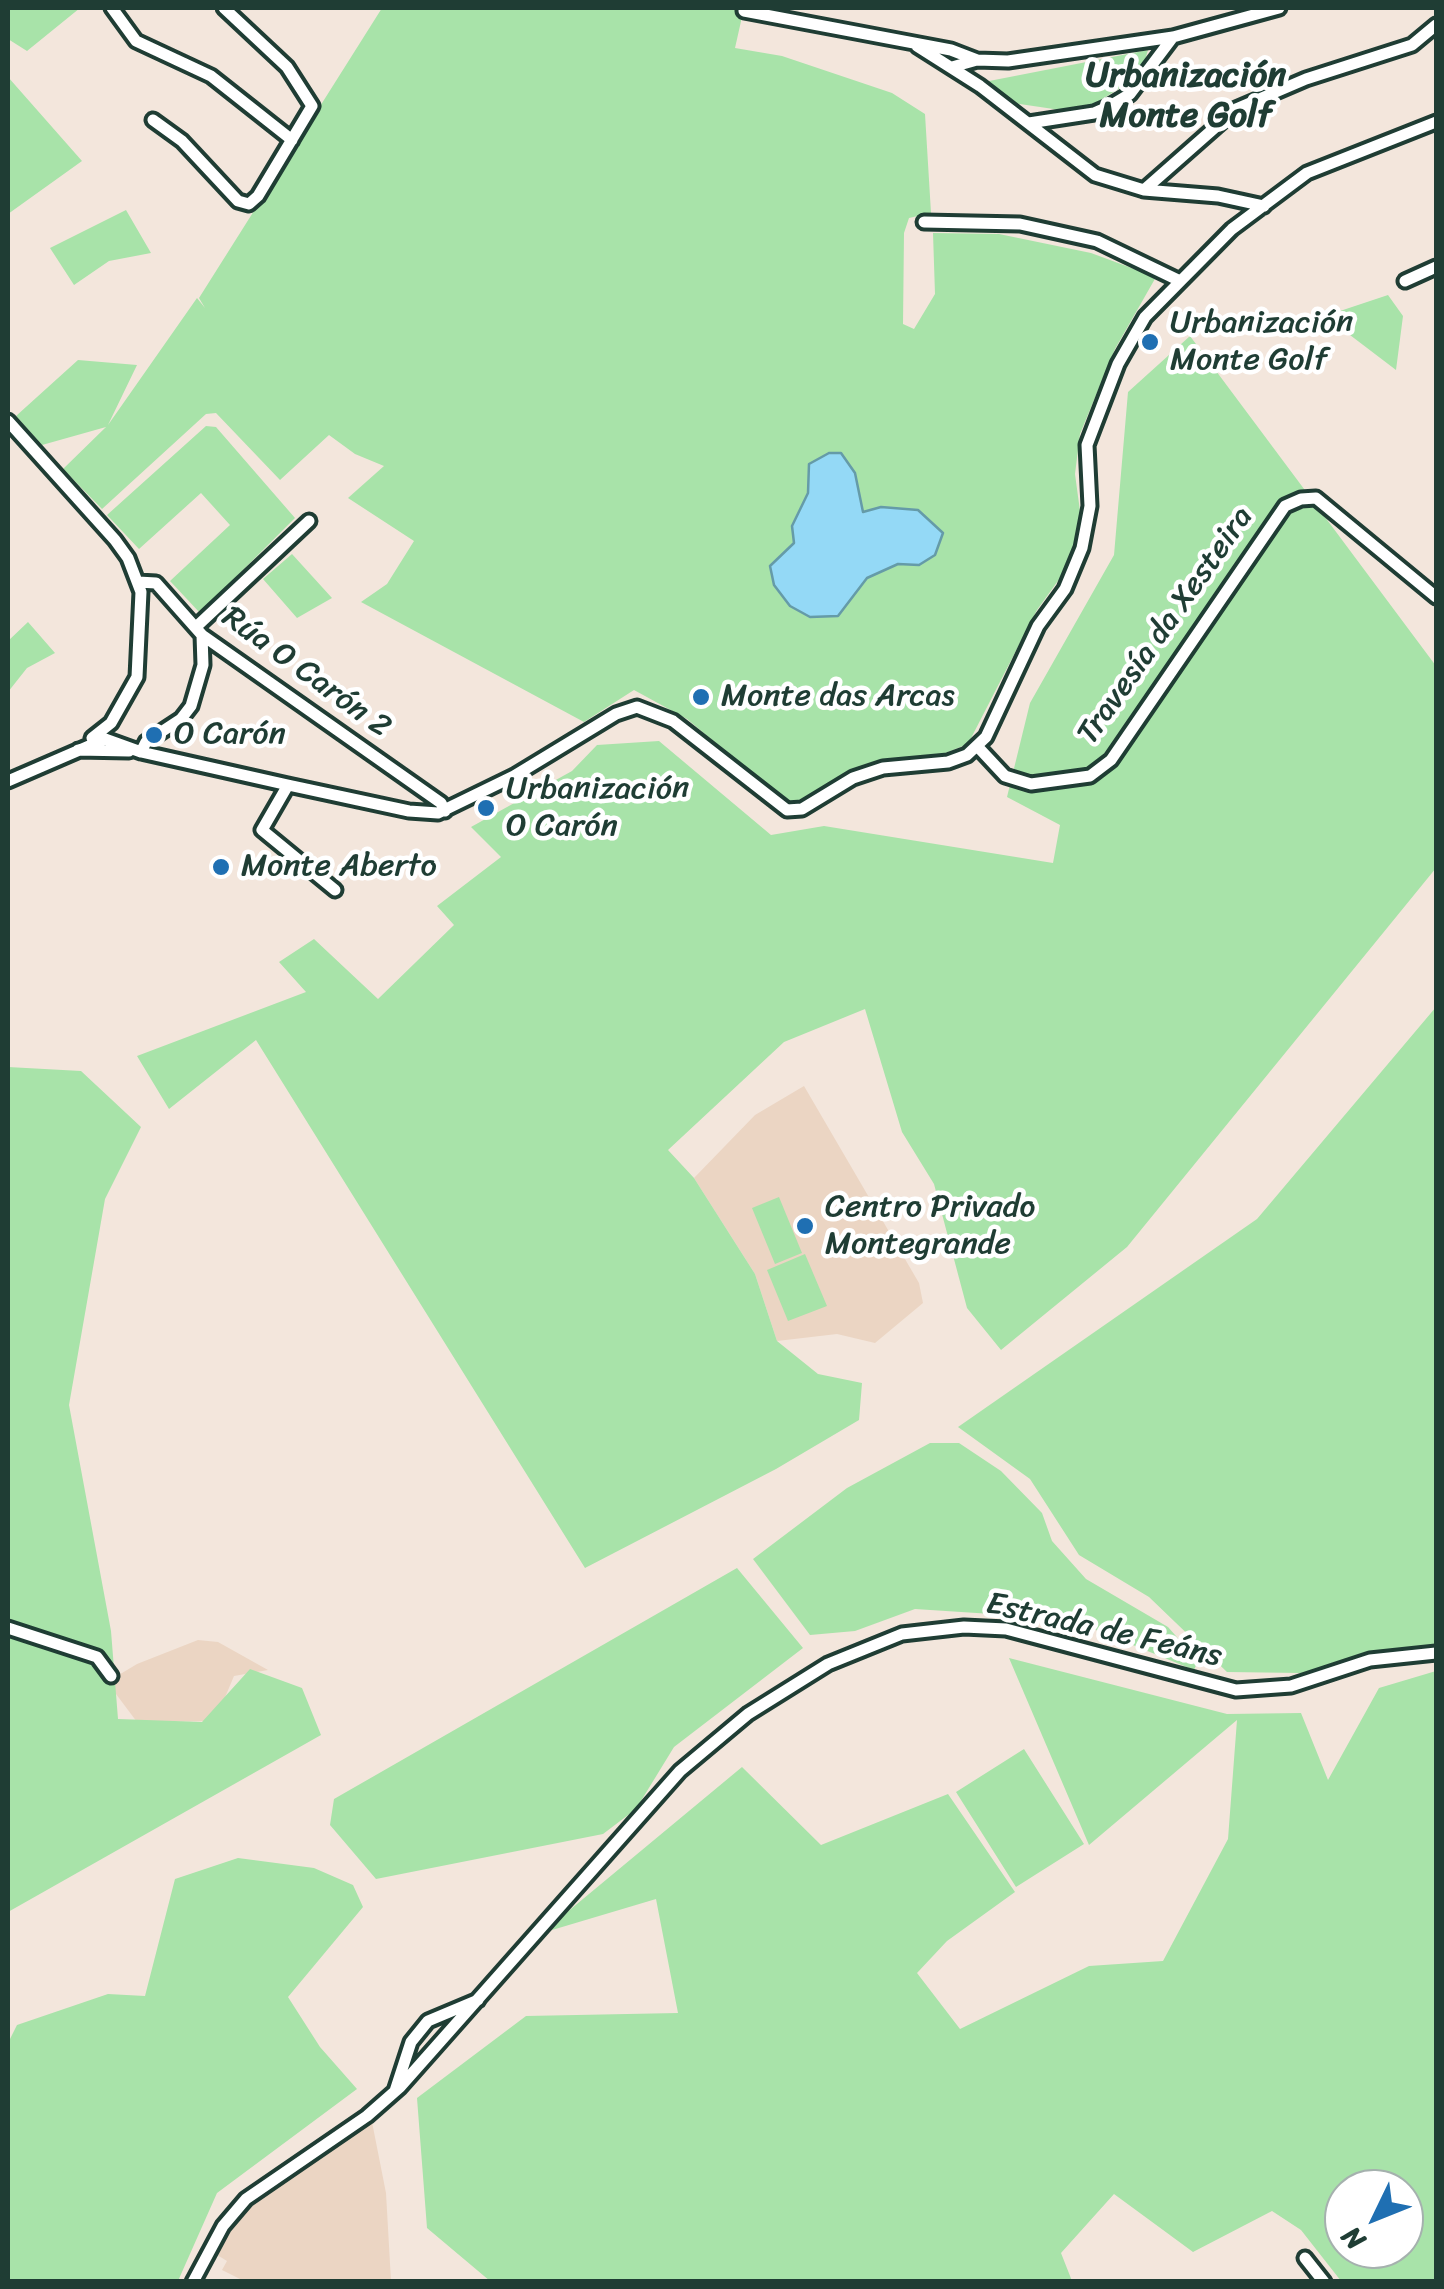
<!DOCTYPE html>
<html>
<head>
<meta charset="utf-8">
<style>
  body { margin:0 }
  #map { position:relative; width:1444px; height:2289px; overflow:hidden; background:#f3e6dc; font-family:Sriracha,sans-serif }
  canvas { display:block }
  .frame { position:absolute; inset:0; border:10px solid #1f3d34; pointer-events:none }
  .north { position:absolute; left:1324px; top:2169px; width:100px; height:100px; box-sizing:border-box; background:#fff; border:2px solid #a5b1ae; border-radius:50%; rotate:227deg; font-size:28px; font-weight:700; line-height:40px; text-align:center; color:#1f3d34 }
  .north::after { content:''; display:block; margin:auto; width:35px; height:45px; background:#1f6fb2; clip-path:polygon(50% 0,100% 100%,50% 72%,0 100%) }
</style>
</head>
<body>
<div id="map">
<canvas width="1444" height="2289"></canvas>
<div class="frame"></div>
<div class="north">N</div>
</div>
<script>
const ctx = document.querySelector('canvas').getContext('2d');
ctx.lineJoin = 'round';
function paint(path, color) { ctx.fillStyle = color; ctx.fill(path, 'evenodd'); }
const toPath = rows => new Path2D(rows.map(r => 'M' + r).join(''));
function trace(path, color, width, dash) { ctx.strokeStyle = color; ctx.lineWidth = width; ctx.lineCap = dash ? 'butt' : 'round'; ctx.setLineDash(dash || []); ctx.stroke(path); }
function drawText(font, color, halo, rows, align = 'center') {
  ctx.font = font + ' Sriracha,sans-serif'; ctx.lineWidth = 9; ctx.setLineDash([]); ctx.textBaseline = 'middle'; ctx.strokeStyle = halo; ctx.fillStyle = color; for (const [text, x, y, turn = 0] of rows) {
    ctx.save(); ctx.translate(x, y); ctx.rotate((+turn || 0) * Math.PI / 180); ctx.textAlign = isNaN(turn) ? turn : align; if (halo) ctx.strokeText(text, 0, 0); ctx.fillText(text, 0, 0); ctx.restore();
  }
}
paint(toPath([
  [804,1086,919,1283,923,1303,875,1343,837,1334,777,1341,755,1274,694,1178,755,1115],
  [198,1640,218,1642,268,1670,234,1676,215,1721,137,1722,107,1682,137,1664],
  [372,2122,386,2193,391,2281,244,2281,222,2270,227,2261,214,2253,234,2221,252,2204]
]), '#ebd5c3');
paint(toPath([
  [8,8,80,8,27,51,8,39],
  [382,8,744,8,735,48,782,56,892,93,925,114,931,213,909,218,904,233,903,324,914,329,935,294,933,233,999,234,1091,253,1156,277,1115,349,1080,434,1075,474,1082,526,1065,571,1037,610,968,744,938,756,908,757,856,769,800,803,784,800,687,719,634,690,584,722,361,602,387,584,414,541,348,498,384,466,355,454,329,435,280,480,216,413,206,414,102,509,63,469,106,427,42,445,16,416,78,360,137,365,108,425,197,298,205,308,199,298],
  [1148,50,1143,67,1128,83,1091,106,1067,111,1013,103,984,82],
  [8,77,82,161,8,214],
  [126,210,151,253,109,261,74,285,50,248],
  [1388,295,1403,316,1396,370,1325,316],
  [1190,336,1436,666,1436,868,1127,1247,1001,1350,967,1308,934,1184,902,1132,865,1009,784,1042,668,1150,694,1178,755,1274,777,1341,818,1374,862,1383,859,1420,776,1469,585,1568,256,1040,169,1109,137,1056,306,992,279,962,314,939,378,999,454,925,437,906,501,857,471,827,572,771,597,745,659,741,771,835,824,826,1053,863,1060,825,1007,797,1030,703,1114,555,1128,392],
  [206,426,216,427,295,518,200,613,170,581,230,525,201,493,139,549,107,515],
  [292,554,332,598,297,618,263,579],
  [28,622,55,653,27,668,8,692,8,641],
  [1436,1007,1436,1662,1301,1673,1227,1672,1149,1597,1079,1555,1030,1479,958,1427,1257,1219],
  [8,1067,81,1071,141,1127,105,1199,69,1405,111,1631,118,1719,202,1722,250,1669,302,1688,321,1735,8,1912],
  [779,1197,802,1253,775,1264,752,1208],
  [805,1254,827,1306,788,1321,767,1270],
  [930,1443,959,1443,1001,1471,1042,1513,1052,1541,1086,1579,1168,1627,1198,1661,1194,1670,1069,1619,915,1609,855,1631,810,1635,753,1559,847,1488],
  [737,1568,803,1648,674,1747,636,1809,603,1834,376,1879,330,1825,334,1799],
  [1009,1658,1227,1714,1301,1713,1328,1780,1379,1688,1436,1671,1436,2281,1341,2281,1301,2230,1272,2211,1193,2252,1114,2194,1061,2253,1072,2281,490,2281,427,2228,417,2098,526,2016,678,2013,656,1899,542,1933,742,1767,821,1845,948,1794,1015,1892,947,1941,917,1973,960,2029,1089,1966,1163,1961,1228,1839,1237,1720,1089,1845],
  [1344,2189,1404,2189,1404,2249,1344,2249],
  [1024,1749,1084,1844,1016,1887,956,1792],
  [238,1858,314,1868,353,1885,363,1907,288,1997,320,2047,357,2089,217,2193,178,2281,8,2281,8,2043,17,2025,108,1994,145,1996,175,1879]
]), '#a8e3a9');
const water = toPath([
  [829,453,841,453,855,473,863,512,881,507,918,510,943,533,935,555,919,565,898,564,867,578,838,616,810,617,790,606,774,585,770,566,794,543,792,526,808,493,809,464,829,453]
]);
paint(water, '#94d9f6');
trace(water, '#659ba8', 2.5);
const minor = toPath([
  [112,8,136,41,211,76,292,140],
  [744,11,951,50,977,60],
  [917,46,980,86,1095,175,1144,190,1218,196,1264,206],
  [952,67,977,60,1008,61,1173,37,1279,8],
  [153,120,182,141,238,201,249,204,258,196,312,106,287,67,224,8],
  [1029,123,1094,113,1110,106,1130,94,1173,37],
  [1144,190,1236,109,1306,79,1412,45,1436,25],
  [924,222,1020,224,1097,241,1178,280],
  [1405,281,1436,267],
  [8,421,115,540,128,558,141,592,137,677,111,723,92,738],
  [138,582,156,583,202,635,441,803,445,811],
  [196,627,309,521],
  [977,746,1005,776,1031,784,1090,776,1111,760,1285,506,1301,499,1316,498,1436,597],
  [78,750,129,751],
  [141,752,146,742,181,719,191,706,203,665,202,635],
  [8,781,105,739,141,752,288,785,409,811,438,813,514,776,616,714,637,707,673,721,787,810,802,809,853,778,883,768,948,762,967,755,986,737,1038,626,1065,589,1082,548,1090,506,1087,445,1118,364,1145,317,1232,229,1307,173,1436,122],
  [288,785,262,830,335,890],
  [8,1628,97,1657,111,1676],
  [395,2091,411,2042,428,2021,478,2000],
  [1305,2258,1324,2282],
  [193,2282,223,2226,246,2199,367,2116,400,2087,680,1771,748,1714,828,1664,902,1634,964,1627,1006,1629,1236,1690,1291,1686,1370,1660,1436,1653]
]);
trace(minor, '#1f3d34', 19);
trace(minor, '#fff', 11);
for (const [x, y, r, color] of [
  [1150,342,10,"#1f6fb2"],
  [701,697,10,"#1f6fb2"],
  [154,735,10,"#1f6fb2"],
  [486,808,10,"#1f6fb2"],
  [221,867,10,"#1f6fb2"],
  [805,1226,10,"#1f6fb2"]
]) { const dot = new Path2D(); dot.arc(x, y, r, 0, 2 * Math.PI); ctx.fillStyle = color; ctx.fill(dot); trace(dot, '#fff', 4); }
drawText('32px', '#1f3d34', '#fff', [
  ["Urbanización",1170,324],
  ["Monte Golf",1170,361],
  ["Monte das Arcas",721,697],
  ["O Carón",174,735],
  ["Urbanización",506,790],
  ["O Carón",506,827],
  ["Monte Aberto",241,867],
  ["Centro Privado",825,1208],
  ["Montegrande",825,1245]
], 'left');
drawText('32px', '#1f3d34', '#fff', [
  ["Travesía da Xesteira",1166,626,-55],
  ["Rúa O Carón 2",306,673,36],
  ["Estrada de Feáns",1104,1631,13]
]);
drawText('bold 35px', '#1f3d34', '#fff', [
  ["Urbanización",1186,77],
  ["Monte Golf",1186,117]
]);
</script>
</body>
</html>
